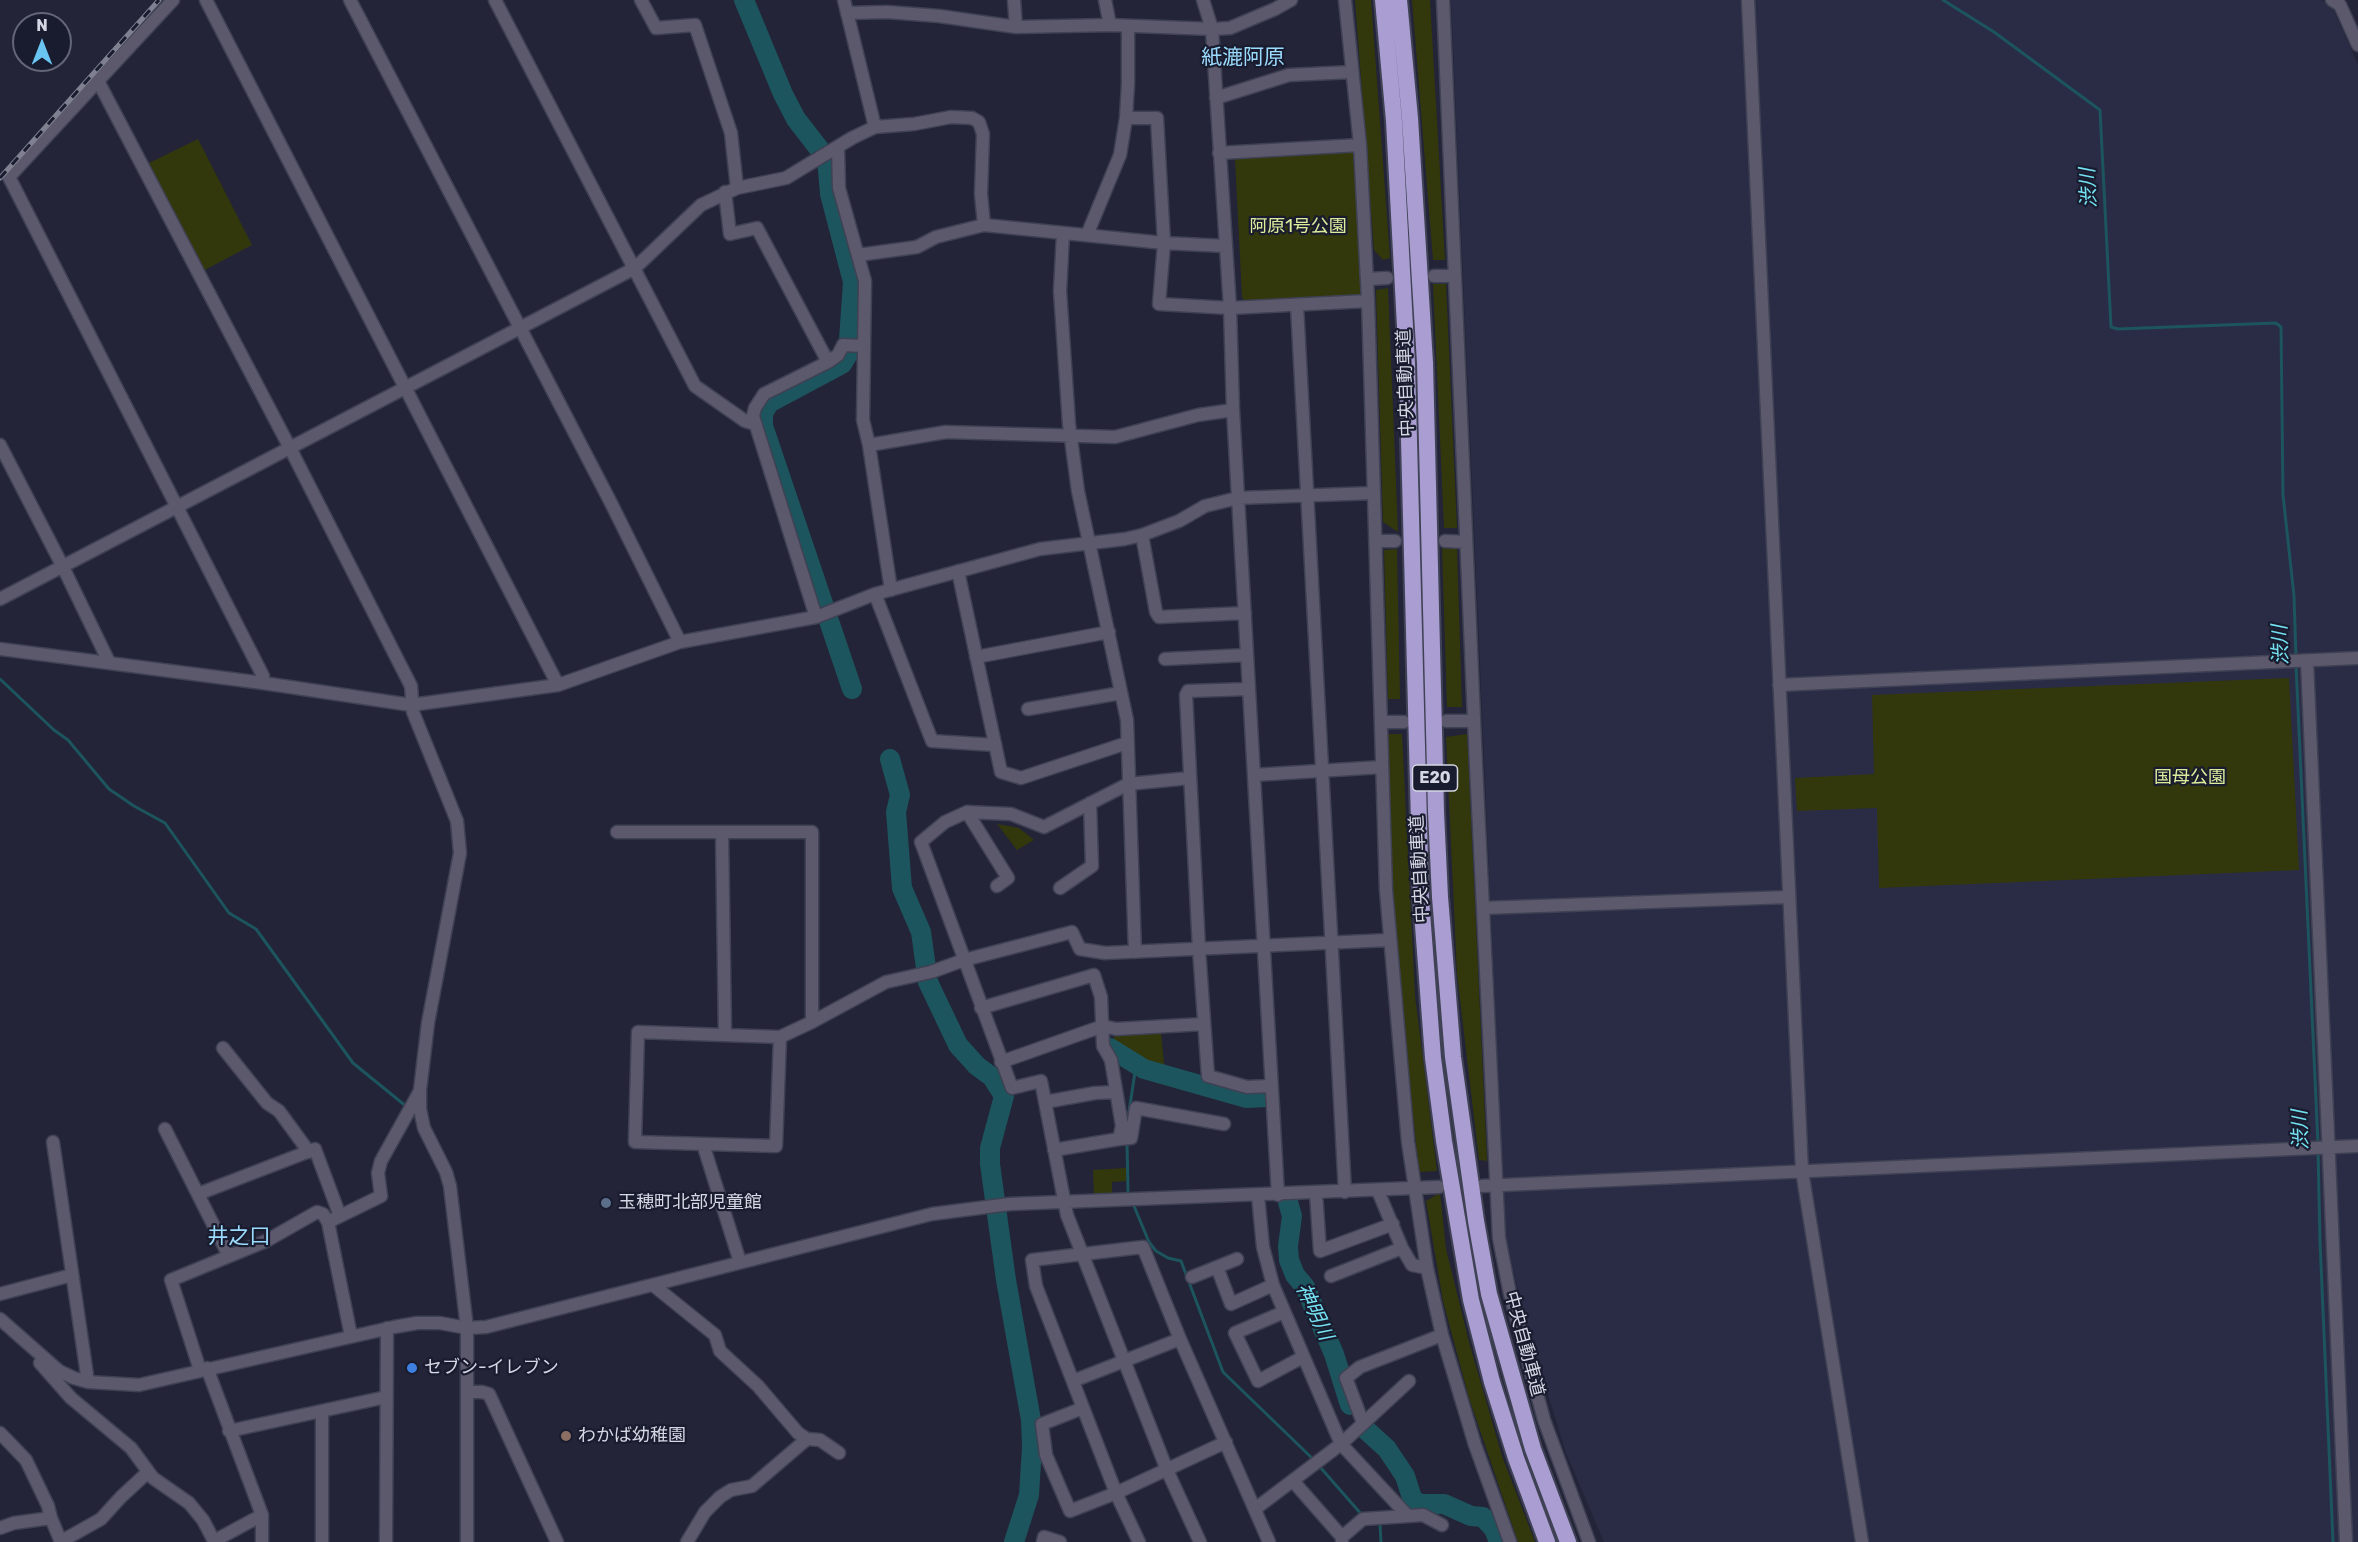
<!DOCTYPE html>
<html>
<head>
<meta charset="utf-8">
<style>
  body { margin:0 }
  #map { position:relative; width:2358px; height:1542px; overflow:hidden; background:#232438; font-family:Rubik,sans-serif }
  canvas { display:block }
  .north { position:absolute; left:12px; top:12px; width:60px; height:60px; box-sizing:border-box; background:#191b2e; border:2px solid #646677; border-radius:50%; rotate:0deg; font-size:16px; font-weight:700; line-height:24px; text-align:center; color:#d5d7e4 }
  .north::after { content:''; display:block; margin:auto; width:21px; height:27px; background:#69c4f1; clip-path:polygon(50% 0,100% 100%,50% 72%,0 100%) }
</style>
</head>
<body>
<div id="map">
<canvas width="2358" height="1542"></canvas>
<div class="north">N</div>
</div>
<script>
const ctx = document.querySelector('canvas').getContext('2d');
ctx.lineJoin = 'round';
function paint(path, color) { ctx.fillStyle = color; ctx.fill(path, 'evenodd'); }
const toPath = rows => new Path2D(rows.map(r => 'M' + r).join(''));
function trace(path, color, width, dash) { ctx.strokeStyle = color; ctx.lineWidth = width; ctx.lineCap = dash ? 'butt' : 'round'; ctx.setLineDash(dash || []); ctx.stroke(path); }
function drawText(font, color, halo, rows, align = 'center') {
  ctx.font = font + ' Rubik,"Noto Sans JP",sans-serif'; ctx.lineWidth = 4.5; ctx.setLineDash([]); ctx.textBaseline = 'middle'; ctx.strokeStyle = halo; ctx.fillStyle = color; for (const [text, x, y, turn = 0] of rows) {
    ctx.save(); ctx.translate(x, y); ctx.rotate((+turn || 0) * Math.PI / 180); ctx.textAlign = isNaN(turn) ? turn : align; if (halo) ctx.strokeText(text, 0, 0); ctx.fillText(text, 0, 0); ctx.restore();
  }
}
paint(toPath([
  [1451,0,2321,0,2332,7,2358,65,2358,1542,1604,1542,1566,1453,1528,1330,1505,1236]
]), '#2a2c46');
paint(toPath([
  [1355,0,1371,0,1390,258,1383,260,1374,250],
  [1412,0,1430,0,1445,260,1433,260],
  [198,139,252,245,199,273,143,166],
  [1353,151,1362,295,1245,302,1242,297,1235,159],
  [1433,284,1446,284,1457,528,1444,528],
  [1388,288,1398,532,1383,522,1376,290],
  [1442,548,1457,549,1462,707,1447,707],
  [1397,549,1400,699,1388,699,1384,550],
  [2289,678,2299,870,1879,888,1877,808,1797,811,1795,778,1874,774,1872,695],
  [1388,734,1402,734,1415,996,1437,1171,1419,1172,1400,993,1392,879],
  [1467,734,1487,1161,1479,1160,1457,974,1446,737],
  [997,824,1019,828,1034,840,1017,850],
  [1161,1033,1165,1073,1144,1066,1114,1047,1114,1035],
  [1126,1168,1126,1181,1112,1182,1112,1195,1094,1196,1093,1170],
  [1440,1193,1446,1249,1469,1342,1502,1456,1535,1542,1518,1542,1469,1398,1443,1301,1426,1201]
]), '#32380b');
trace(toPath([
  [1943,0,1994,32,2100,110,2111,327,2118,329,2276,323,2281,327,2283,495,2294,596,2296,658],
  [2296,665,2318,1144],
  [0,679,54,730,68,740,109,789,134,806,165,823,229,913,256,929,353,1063,407,1107],
  [1127,1125,1135,1072,1138,1065],
  [1127,1143,1128,1191],
  [2318,1150,2320,1241,2333,1542],
  [1134,1206,1149,1242,1156,1251,1168,1258,1181,1261,1223,1372,1313,1459],
  [1320,1467,1362,1515],
  [1380,1525,1381,1542]
]), '#1c555d', 3);
trace(toPath([
  [744,0,783,94,796,119,827,159,830,194,853,282,848,354,842,364,769,403,763,413,763,426,852,689],
  [890,759,900,795,896,812,902,888,921,932,928,982,958,1045,977,1066,992,1077,1004,1096,990,1148,990,1164,1006,1280,1031,1420,1032,1447,1029,1495,1014,1542],
  [1110,1048,1144,1069,1246,1098,1267,1097],
  [1288,1202,1292,1216,1288,1246,1289,1260,1295,1275,1305,1287,1334,1354,1350,1405],
  [1364,1428,1387,1449,1405,1476,1413,1501,1422,1504,1444,1504,1471,1516,1483,1517,1494,1529,1499,1542]
]), '#1c555d', 20);
const minor = toPath([
  [173,0,9,177,263,676,263,683],
  [206,0,558,685],
  [350,0,611,503,680,642],
  [495,0,695,386,745,421,755,424],
  [641,0,656,28,695,25,731,133,737,188],
  [844,0,875,127],
  [1014,0,1016,27],
  [1105,0,1110,25],
  [1203,0,1212,29,1230,308,1233,410,1278,1195],
  [1345,0,1360,145,1368,301,1386,890,1408,1142,1427,1268,1442,1335,1475,1445,1510,1542],
  [1443,0,1476,765,1499,1238,1510,1294,1544,1420,1589,1542],
  [1748,0,1802,1171,1862,1542],
  [2332,0,2340,5,2358,45],
  [847,13,887,12,939,16,1016,27,1110,25,1212,29,1230,28,1275,9,1291,0],
  [98,81,290,448,411,686,413,712,457,821,460,853,428,1023,420,1090,420,1109,424,1128,446,1172,450,1186,467,1328,467,1542],
  [1216,98,1289,75,1352,72],
  [1126,118,1157,118,1164,243,1159,304,1230,308,1368,301],
  [838,148,839,188,865,281,863,420,869,445,891,590],
  [1219,153,1360,145],
  [725,192,730,234,757,228,828,362],
  [1063,234,1060,291,1069,424,1078,491,1127,720,1135,952],
  [1087,235,1120,155,1126,118,1128,84,1128,26],
  [858,255,917,247,936,237,984,225,1164,243,1225,246],
  [1434,276,1454,276],
  [1367,279,1387,278],
  [1297,306,1345,1192],
  [0,445,62,565,109,662],
  [869,445,946,432,1115,437,1198,415,1233,410],
  [1142,535,1156,612,1159,617,1245,613],
  [1376,541,1395,541],
  [1445,541,1466,542],
  [958,571,1001,772,1021,778,1127,743],
  [875,594,932,741,995,745],
  [0,599,635,268,701,205,737,188,786,178,852,138,875,127,914,124,951,117,972,118,979,122,983,134,981,194,984,225],
  [816,617,753,416,755,408,764,394,828,362,838,355,843,345,864,346],
  [0,649,263,683,411,705,558,685,680,642,816,617,875,594,1040,549,1125,539,1142,535,1179,521,1205,506,1238,498,1374,493],
  [976,657,1109,632],
  [1165,659,1247,655],
  [2307,661,2346,1542],
  [1779,685,2358,658],
  [1249,689,1188,691,1186,695,1199,949,1208,1076,1247,1087,1271,1086],
  [1028,709,1121,693],
  [1446,721,1474,721],
  [1381,722,1404,722],
  [1254,775,1382,767],
  [1190,778,1128,784,1044,827,1011,814,967,812,945,822,921,842,1012,1088,1041,1081,1067,1215,1167,1470,1200,1542],
  [967,812,1008,878,997,886],
  [617,832,812,832,812,1022],
  [722,832,725,1035],
  [1060,888,1092,866,1090,803],
  [1483,908,1789,897],
  [981,1008,1094,975,1101,997,1103,1046,1111,1060,1122,1126,1119,1139,1054,1150],
  [780,1037,776,1146,635,1142,638,1032,780,1037,812,1022,886,982,931,972,964,960,1072,932,1080,949,1105,953,1389,940],
  [223,1048,267,1103,279,1111,309,1152],
  [1001,1062,1103,1026,1116,1029,1204,1024],
  [1045,1102,1095,1093,1116,1092],
  [165,1129,229,1256],
  [1119,1139,1131,1138,1136,1108,1224,1124],
  [53,1142,88,1382],
  [703,1144,740,1262],
  [1482,1186,2358,1146],
  [1378,1191,1402,1248,1412,1265,1427,1268],
  [1316,1193,1320,1251,1393,1224],
  [198,1194,315,1149,340,1216],
  [1258,1196,1263,1247,1273,1285,1341,1444,1407,1515],
  [1217,1267,1237,1259],
  [1331,1276,1402,1248],
  [1192,1277,1217,1267,1231,1304,1273,1285],
  [653,1285,715,1335,720,1351,758,1386,798,1433,807,1439,820,1440,839,1453],
  [0,1294,72,1275],
  [1284,1312,1235,1333,1258,1381,1303,1357],
  [0,1319,59,1371,74,1378,88,1382,139,1385,394,1327,417,1323,440,1323,467,1328,486,1327,932,1214,1010,1204,1439,1187],
  [351,1336,328,1222,381,1196,378,1173,381,1161,420,1091],
  [40,1363,71,1398,131,1448,153,1478,189,1503,203,1520,214,1541,262,1515],
  [207,1368,262,1515,262,1542],
  [200,1370,171,1280,266,1241,317,1212,323,1214,328,1222],
  [1073,1381,1180,1339],
  [467,1392,482,1392,489,1394,557,1542],
  [1083,1408,1042,1424,1046,1455,1070,1511,1116,1493,1226,1442],
  [1363,1423,1346,1378,1360,1367,1442,1335],
  [229,1431,386,1397],
  [0,1433,26,1460,48,1506,51,1518],
  [1293,1481,1342,1537],
  [1255,1509,1341,1444,1409,1381],
  [0,1528,14,1523,51,1518,61,1542],
  [60,1542,101,1519,121,1497,148,1472],
  [322,1542,322,1411],
  [386,1542,387,1328],
  [687,1542,705,1512,720,1497,731,1490,752,1486,807,1439],
  [1043,1542,1044,1537,1060,1542],
  [1139,1542,1116,1493,1036,1286,1032,1260,1143,1247,1180,1339,1269,1542],
  [1342,1542,1342,1537,1363,1519,1423,1515,1442,1525]
]);
const highway = toPath([
  [1383,0,1394,121,1407,364,1421,899,1433,1058,1444,1141,1471,1300,1492,1382,1516,1458,1547,1542],
  [1399,0,1410,118,1425,363,1436,812,1440,897,1453,1057,1476,1221,1489,1294,1533,1449,1568,1542]
]);
trace(minor, '#3f4154', 15);
trace(highway, '#3f4154', 20);
trace(minor, '#5d596d', 12);
trace(highway, '#a99dd1', 16);
const rail = toPath([
  [0,178,159,0]
]);
trace(rail, '#7f8191', 5);
trace(rail, '#191b2e', 3, [9]);
for (const [x, y, r, color] of [
  [606,1203,6,"#5c6f8a"],
  [412,1368,6,"#3f7fe0"],
  [566,1436,6,"#8d6e63"]
]) { const dot = new Path2D(); dot.arc(x, y, r, 0, 2 * Math.PI); ctx.fillStyle = color; ctx.fill(dot); trace(dot, '#191b2e', 2); }
for (const [x, y, w] of [
  [1435,778,45]
]) { const box = new Path2D(); box.roundRect(x - w / 2, y - 13, w, 26, 4.5); ctx.fillStyle = '#191b2e'; ctx.fill(box); trace(box, '#d5d7e4', 1.5); }
drawText('bold 16px', '#d5d7e4', null, [
  ["E20",1435,778]
]);
drawText('18px', '#dcec9b', '#191b2e', [
  ["阿原1号公園",1298,227],
  ["国母公園",2190,778]
]);
drawText('18px', '#d5d7e4', '#191b2e', [
  ["中央自動車道",1406,383,-92],
  ["中央自動車道",1420,869,-93],
  ["中央自動車道",1524,1344,75]
]);
drawText('18px', '#d5d7e4', '#191b2e', [
  ["玉穂町北部児童館",618,1203],
  ["セブン-イレブン",424,1368],
  ["わかば幼稚園",578,1436]
], 'left');
drawText('italic 20px', '#74e4f4', '#191b2e', [
  ["渋川",2089,188,-93],
  ["渋川",2281,645,-92],
  ["渋川",2301,1130,-92],
  ["神明川",1314,1312,65]
]);
drawText('21px', '#9bdbfd', '#191b2e', [
  ["紙漉阿原",1243,58],
  ["井之口",239,1237]
]);
</script>
</body>
</html>
